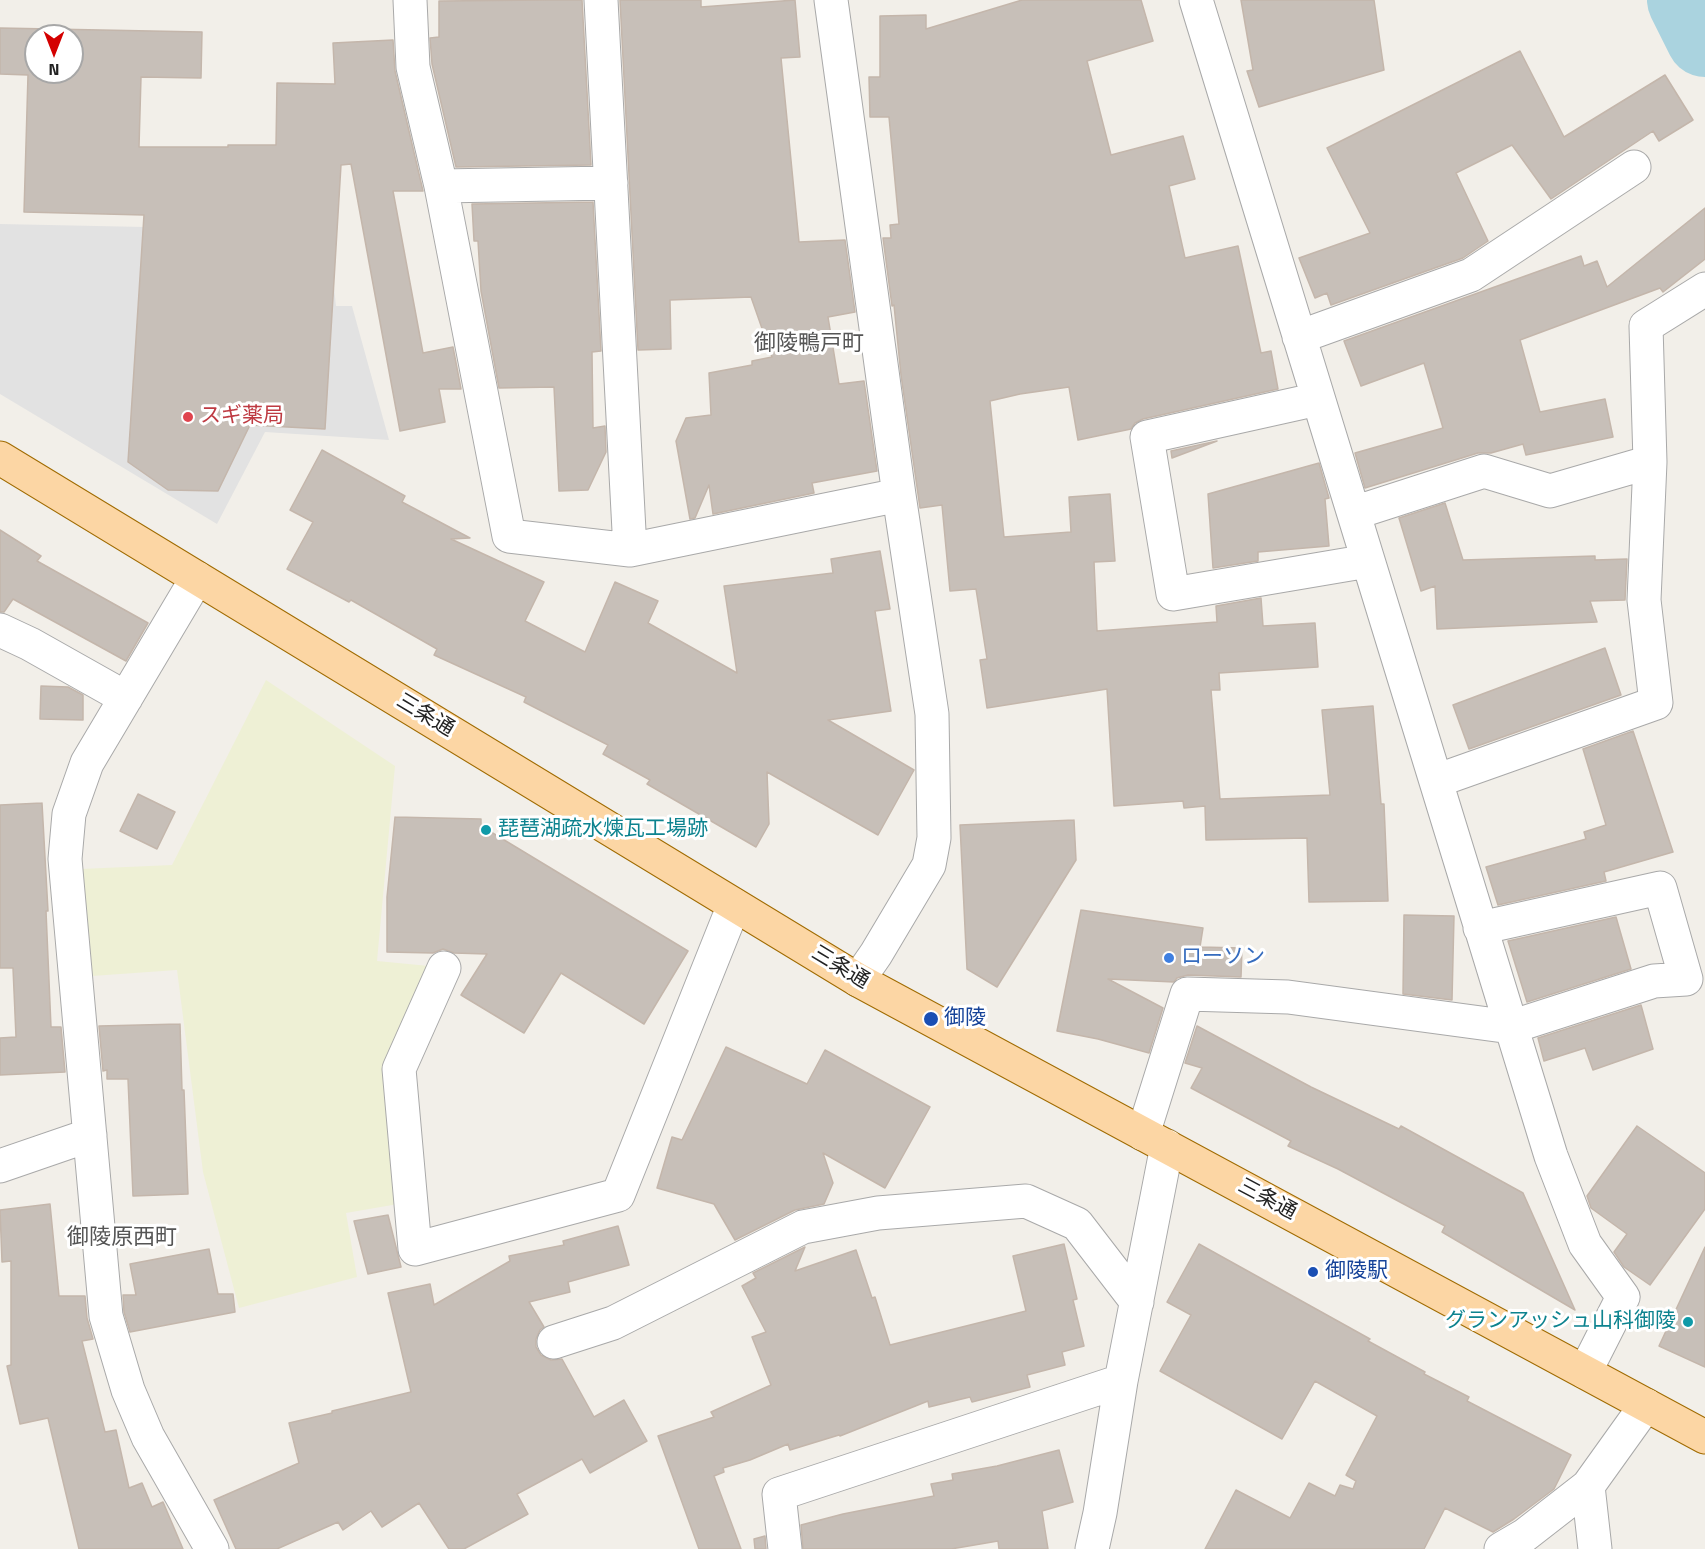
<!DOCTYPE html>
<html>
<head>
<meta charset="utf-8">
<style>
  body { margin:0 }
  #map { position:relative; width:1705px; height:1549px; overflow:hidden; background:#f2efe9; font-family:"Titillium Web",sans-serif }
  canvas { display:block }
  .north { position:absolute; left:24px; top:24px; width:60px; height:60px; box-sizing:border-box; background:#fff; border:2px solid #a7a7a7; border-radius:50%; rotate:180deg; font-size:16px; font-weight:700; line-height:24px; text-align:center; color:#222 }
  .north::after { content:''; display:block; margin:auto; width:21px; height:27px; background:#d40000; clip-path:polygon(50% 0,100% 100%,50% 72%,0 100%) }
</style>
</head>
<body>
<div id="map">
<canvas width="1705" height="1549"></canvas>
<div class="north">N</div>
</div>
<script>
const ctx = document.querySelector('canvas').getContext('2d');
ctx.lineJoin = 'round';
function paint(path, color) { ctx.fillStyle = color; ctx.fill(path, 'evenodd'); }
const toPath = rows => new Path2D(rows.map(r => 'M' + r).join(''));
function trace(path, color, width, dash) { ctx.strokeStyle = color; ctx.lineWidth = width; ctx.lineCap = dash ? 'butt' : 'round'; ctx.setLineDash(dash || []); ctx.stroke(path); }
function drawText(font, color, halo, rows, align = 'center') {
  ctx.font = font + ' "Titillium Web","Noto Sans JP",sans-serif'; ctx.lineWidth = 6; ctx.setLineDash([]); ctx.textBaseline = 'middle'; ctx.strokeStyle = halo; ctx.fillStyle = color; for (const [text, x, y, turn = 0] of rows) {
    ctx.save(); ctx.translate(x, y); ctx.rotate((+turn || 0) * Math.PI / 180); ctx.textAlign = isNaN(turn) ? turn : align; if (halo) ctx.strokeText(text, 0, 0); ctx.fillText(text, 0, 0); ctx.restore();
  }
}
paint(toPath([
  [266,680,395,766,377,961,429,966,398,1204,346,1213,357,1277,239,1308,203,1172,177,970,92,976,81,869,172,865]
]), '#eef0d5');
paint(toPath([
  [0,224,290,230,329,243,336,306,352,306,389,440,265,432,217,524,0,394]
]), '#e2e2e2');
trace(toPath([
  [1686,0,1705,38]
]), '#aad3df', 78);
const building = toPath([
  [547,0,582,0,591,165,456,167,432,64,430,38,439,37,439,1,547,0],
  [620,0,701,0,701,7,795,0,800,57,781,58,799,242,845,240,855,312,828,317,839,384,864,381,877,471,812,483,814,493,713,514,709,485,695,518,690,519,676,441,686,418,711,415,709,373,752,365,752,361,772,357,751,297,670,300,671,349,638,350,620,0],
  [1022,0,1141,0,1153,41,1087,61,1111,155,1183,136,1195,179,1169,186,1185,258,1238,246,1261,353,1271,351,1278,389,1143,419,1135,423,1131,429,1078,440,1069,387,1020,394,990,401,1004,537,1071,532,1069,497,1110,494,1115,561,1094,562,1097,631,1217,622,1216,606,1261,598,1263,626,1315,623,1318,667,1219,673,1220,690,1211,690,1220,799,1330,795,1322,710,1373,706,1381,804,1384,804,1388,901,1309,902,1307,838,1206,840,1205,806,1184,808,1183,801,1114,806,1107,689,987,708,980,660,987,659,976,589,950,591,942,505,920,508,901,375,894,305,892,306,883,238,891,238,890,225,899,224,889,117,870,117,869,77,880,77,880,16,926,15,926,29,1022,0],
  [1241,0,1374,0,1384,70,1259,107,1247,71,1253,70,1241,0],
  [0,28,202,32,201,78,141,77,139,147,228,147,228,145,276,145,277,83,335,84,333,43,393,40,395,71,423,191,393,191,423,353,453,347,461,389,439,389,445,422,400,431,351,164,341,165,325,429,250,425,218,491,168,490,128,462,144,215,24,212,28,75,0,74,0,28],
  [36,36,72,36,72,72,36,72,36,36],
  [1520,51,1564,137,1665,75,1693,120,1659,141,1653,131,1551,199,1512,145,1456,173,1488,241,1463,258,1331,305,1327,293,1315,298,1299,258,1370,233,1327,148,1520,51],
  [593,202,601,351,592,352,593,428,605,426,606,452,588,490,559,491,554,387,499,388,481,291,478,241,474,241,472,204,593,202],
  [1705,208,1705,259,1663,292,1660,288,1520,340,1540,412,1605,399,1613,437,1526,455,1523,444,1491,453,1478,453,1365,488,1355,453,1443,428,1424,363,1361,386,1344,341,1581,256,1584,266,1597,261,1607,287,1705,208],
  [1217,441,1172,458,1171,451,1217,441],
  [322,450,405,496,402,502,470,538,451,539,544,582,525,621,585,652,615,582,658,601,648,623,737,673,724,586,833,573,831,559,880,551,890,609,875,611,891,711,828,720,914,770,878,835,767,772,769,824,756,847,647,784,650,780,603,754,608,745,524,702,526,697,434,655,437,649,351,600,349,602,287,569,313,522,290,510,322,450],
  [1319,463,1329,498,1325,499,1329,546,1258,552,1258,561,1213,568,1208,494,1319,463],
  [1445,503,1463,560,1595,556,1595,560,1627,559,1625,600,1590,601,1597,622,1437,629,1435,586,1421,591,1399,518,1445,503],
  [0,530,41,556,37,561,148,623,126,661,13,599,4,612,0,612,0,530],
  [1605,648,1621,695,1469,749,1453,705,1605,648],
  [41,686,68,687,83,695,83,720,40,719,41,686],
  [1633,731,1673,852,1604,872,1606,881,1498,905,1486,867,1586,839,1584,832,1606,825,1583,749,1633,731],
  [138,794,175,812,157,849,120,831,138,794],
  [42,803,48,911,46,911,51,1027,61,1027,65,1072,0,1075,0,1038,16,1037,13,968,0,968,0,805,42,803],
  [395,817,481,819,481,826,688,951,644,1024,561,973,524,1033,461,995,487,954,454,953,443,949,433,953,387,952,387,897,395,817],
  [1074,820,1076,860,997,987,967,969,960,825,1074,820],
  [1081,910,1203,928,1200,947,1242,948,1241,977,1188,975,1177,978,1174,982,1108,979,1163,1008,1149,1053,1098,1039,1057,1031,1081,910],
  [1404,915,1454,916,1452,1000,1403,994,1404,915],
  [1616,917,1631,969,1527,1002,1508,941,1616,917],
  [1641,1005,1653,1049,1593,1070,1585,1048,1544,1061,1538,1038,1641,1005],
  [180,1024,182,1090,184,1090,188,1194,133,1196,128,1079,107,1079,107,1070,103,1071,99,1026,180,1024],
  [1197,1026,1311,1087,1399,1129,1401,1126,1523,1193,1575,1310,1442,1232,1445,1226,1338,1169,1288,1146,1291,1141,1191,1088,1202,1068,1185,1063,1197,1026],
  [726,1047,807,1084,825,1050,930,1107,885,1188,823,1153,833,1183,824,1204,795,1210,735,1240,714,1204,657,1188,672,1137,682,1140,726,1047],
  [1637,1126,1705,1173,1705,1209,1650,1285,1624,1267,1614,1252,1627,1234,1591,1208,1587,1196,1637,1126],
  [50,1204,59,1296,85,1296,87,1318,93,1339,82,1341,105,1432,116,1430,129,1488,142,1483,152,1507,163,1502,183,1549,79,1549,48,1418,20,1424,7,1366,11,1365,11,1261,2,1262,0,1210,50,1204],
  [388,1215,401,1267,368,1274,354,1221,388,1215],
  [618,1226,629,1265,568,1282,570,1292,529,1302,544,1327,540,1330,536,1339,536,1347,541,1355,551,1360,562,1359,594,1417,624,1400,647,1441,590,1473,582,1459,517,1494,528,1514,464,1549,449,1549,419,1503,382,1527,371,1511,343,1530,338,1522,277,1549,236,1549,214,1500,299,1463,289,1423,332,1413,332,1411,411,1392,388,1293,430,1284,434,1305,510,1261,509,1256,564,1245,563,1241,618,1226],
  [1064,1244,1077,1299,1073,1300,1084,1346,1062,1352,1065,1365,1027,1375,1030,1387,972,1402,970,1397,929,1407,928,1401,840,1436,839,1435,790,1450,788,1444,750,1460,723,1468,724,1472,714,1476,741,1549,699,1549,658,1436,714,1417,711,1412,771,1385,752,1337,766,1332,742,1286,756,1278,753,1273,805,1247,795,1271,856,1250,872,1298,875,1297,890,1345,1026,1311,1013,1256,1064,1244],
  [1199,1244,1370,1339,1368,1341,1425,1372,1424,1374,1469,1397,1467,1401,1571,1455,1554,1489,1514,1519,1493,1532,1445,1508,1424,1549,1205,1549,1236,1490,1290,1518,1309,1483,1335,1496,1340,1485,1353,1489,1356,1481,1346,1475,1377,1416,1315,1381,1282,1439,1160,1371,1191,1315,1167,1302,1199,1244],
  [1705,1247,1705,1367,1659,1346,1705,1247],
  [209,1249,218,1294,233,1294,235,1312,130,1332,124,1312,123,1295,136,1295,130,1264,209,1249],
  [1059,1450,1073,1502,1042,1511,1048,1549,999,1549,998,1541,951,1549,803,1549,801,1525,843,1514,934,1496,931,1484,953,1480,952,1474,997,1466,1059,1450],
  [765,1536,766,1549,755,1549,754,1539,765,1536]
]);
paint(building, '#c7bfb8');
trace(building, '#c4b6ab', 1.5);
const minor = toPath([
  [410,0,413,67,441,186,509,536,630,550,899,495],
  [601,0,630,550],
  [831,0,899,495,932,714,934,838,929,865,876,954,858,980],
  [1196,0,1551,1156,1585,1244,1623,1297,1585,1372],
  [441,186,611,183],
  [1299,337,1471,275,1634,167],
  [1318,399,1147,437,1173,594,1368,561],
  [1354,513,1484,471,1550,491,1650,462],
  [197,578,87,763,69,814,65,859,106,1316,128,1390,148,1437,212,1549],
  [0,630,30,644,126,698],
  [1436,781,1656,703,1644,600,1650,462,1646,326,1705,289],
  [444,968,399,1069,415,1249,618,1195,734,905],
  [1143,1134,1187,994,1288,997,1511,1027,1654,981,1686,979,1660,888,1480,928],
  [0,1166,90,1135],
  [554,1342,613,1323,803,1227,878,1213,1026,1201,1077,1224,1137,1302],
  [785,1549,779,1494,1121,1381],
  [1092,1549,1100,1513,1121,1381,1167,1146],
  [1501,1549,1525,1535,1588,1486],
  [1595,1549,1588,1486,1646,1405]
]);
const major = toPath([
  [0,458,858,980,1705,1437]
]);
trace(minor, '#a9a9a9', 35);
trace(major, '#a06b00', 35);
trace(minor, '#fff', 33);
trace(major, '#fcd6a4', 33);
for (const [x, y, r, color] of [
  [188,417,6,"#e0444e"],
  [486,830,6,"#0f9aa8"],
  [1169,958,6,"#3f7fe0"],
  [931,1019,8,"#1a4fb4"],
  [1313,1272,6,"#1a4fb4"],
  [1688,1322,6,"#0f9aa8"]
]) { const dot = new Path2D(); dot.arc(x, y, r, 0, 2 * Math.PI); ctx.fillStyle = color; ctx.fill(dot); trace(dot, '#fff', 2); }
drawText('21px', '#be3a42', '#fff', [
  ["スギ薬局",200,417]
], 'left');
drawText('21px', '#222', '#fff', [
  ["三条通",425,716,31],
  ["三条通",840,968,31],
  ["三条通",1267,1200,28]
]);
drawText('21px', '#0d838f', '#fff', [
  ["琵琶湖疏水煉瓦工場跡",498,830],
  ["グランアッシュ山科御陵",1676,1322,"right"]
], 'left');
drawText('21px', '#366cbe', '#fff', [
  ["ローソン",1181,958]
], 'left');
drawText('21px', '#164399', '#fff', [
  ["御陵",944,1019],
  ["御陵駅",1325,1272]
], 'left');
drawText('22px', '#555', '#fff', [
  ["御陵鴨戸町",809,345],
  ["御陵原西町",122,1239]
]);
</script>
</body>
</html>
